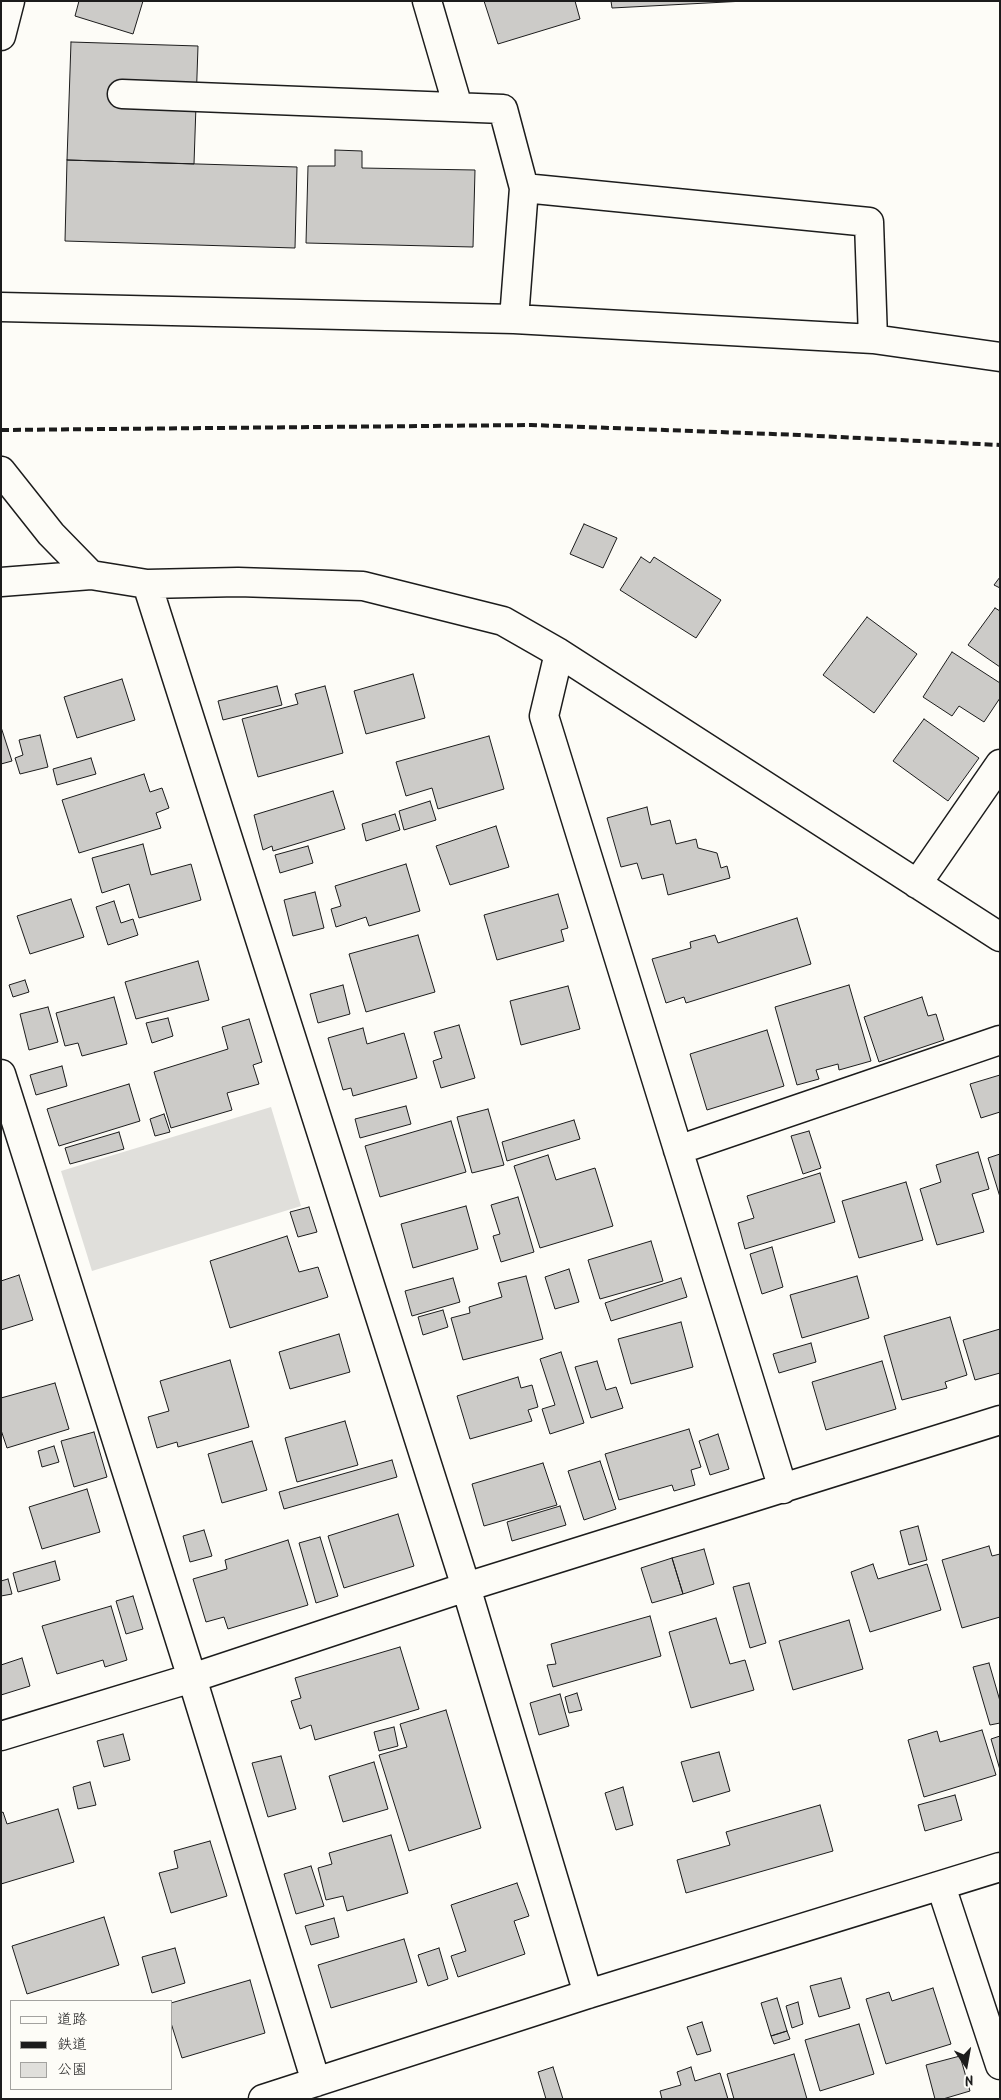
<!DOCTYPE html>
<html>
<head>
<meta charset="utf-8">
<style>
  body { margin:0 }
  #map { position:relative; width:1001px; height:2100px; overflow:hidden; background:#fdfcf7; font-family:Kalam,"Klee One",sans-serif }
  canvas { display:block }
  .frame { position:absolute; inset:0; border:2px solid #1c1c1c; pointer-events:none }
  .legend { position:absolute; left:10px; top:2000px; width:162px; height:90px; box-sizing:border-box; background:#fdfcf7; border:1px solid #a3a29f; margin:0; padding:6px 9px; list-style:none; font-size:15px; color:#1c1c1c }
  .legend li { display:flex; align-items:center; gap:10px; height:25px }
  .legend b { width:25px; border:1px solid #a3a29f }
  .north { position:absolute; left:941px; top:2040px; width:50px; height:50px; -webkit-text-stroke:4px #fdfcf7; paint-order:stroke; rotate:168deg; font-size:14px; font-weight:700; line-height:20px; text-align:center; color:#1c1c1c }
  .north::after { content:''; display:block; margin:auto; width:18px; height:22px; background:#1c1c1c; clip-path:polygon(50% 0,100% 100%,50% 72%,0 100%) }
</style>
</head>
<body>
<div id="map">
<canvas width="1001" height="2100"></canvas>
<div class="frame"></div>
<ul class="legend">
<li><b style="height:6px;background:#fdfcf7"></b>道路</li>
<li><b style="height:6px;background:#1c1c1c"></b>鉄道</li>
<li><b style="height:14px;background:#e0dfdb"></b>公園</li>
</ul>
<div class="north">N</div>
</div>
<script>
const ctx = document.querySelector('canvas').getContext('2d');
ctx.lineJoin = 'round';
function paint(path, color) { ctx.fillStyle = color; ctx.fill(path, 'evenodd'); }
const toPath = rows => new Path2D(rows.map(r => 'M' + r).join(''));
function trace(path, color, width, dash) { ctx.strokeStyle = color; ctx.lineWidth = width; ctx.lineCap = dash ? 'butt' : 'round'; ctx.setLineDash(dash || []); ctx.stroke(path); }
paint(toPath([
  [271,1107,301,1206,92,1271,61,1171]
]), '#e0dfdb');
const building = toPath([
  [79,1,143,1,133,34,75,16,79,1],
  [484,1,575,1,580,19,498,44,484,1],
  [611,1,745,1,612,8,611,1],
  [71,42,198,46,194,164,67,160,71,42],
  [335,150,362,151,362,168,475,170,473,247,306,243,308,166,335,166,335,150],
  [67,160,297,167,295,248,65,241,67,160],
  [584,524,617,538,603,568,570,554,584,524],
  [641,557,650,563,654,557,721,600,696,638,620,590,641,557],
  [1000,577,1000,588,994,585,1000,577],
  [995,608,1000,611,1000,667,968,645,995,608],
  [867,617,917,654,874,713,823,675,867,617],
  [952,652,1000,683,1000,698,984,722,959,706,952,716,923,697,952,652],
  [413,674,425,718,366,734,354,691,413,674],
  [122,679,135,720,77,738,64,697,122,679],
  [277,686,282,705,223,720,218,701,277,686],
  [325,686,343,753,258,777,242,719,298,704,295,694,325,686],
  [924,719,979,758,948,801,893,761,924,719],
  [1,727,12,761,1,764,1,727],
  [40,735,48,767,20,774,15,758,23,755,19,740,40,735],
  [489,736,504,789,438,809,432,788,406,796,396,762,489,736],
  [91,758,96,774,57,785,53,769,91,758],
  [144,774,150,792,162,788,169,808,156,813,161,828,79,853,62,800,144,774],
  [333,791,345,829,273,851,272,846,263,850,254,815,333,791],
  [430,801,436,820,404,830,399,811,430,801],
  [647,807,651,825,670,820,676,844,696,839,698,848,717,853,721,868,727,866,730,878,668,895,663,874,642,879,637,863,621,867,607,818,647,807],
  [395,814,400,830,366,841,362,824,395,814],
  [496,826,509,867,450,885,436,846,496,826],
  [143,844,151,875,191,864,201,900,139,918,129,884,102,893,92,858,143,844],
  [308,846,313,863,280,873,275,855,308,846],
  [406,864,420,911,369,926,366,917,336,927,331,909,341,906,335,886,406,864],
  [315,892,324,928,293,936,284,900,315,892],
  [558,894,568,928,561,930,564,941,497,960,484,915,558,894],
  [71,899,84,937,30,954,17,916,71,899],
  [114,901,121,923,133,919,138,935,108,945,96,907,114,901],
  [797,918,811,964,686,1003,684,997,666,1003,652,959,691,948,690,942,715,935,718,943,797,918],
  [418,935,435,992,366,1012,349,954,418,935],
  [198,961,209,1000,136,1019,125,982,198,961],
  [25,980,29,992,13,997,9,985,25,980],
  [343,985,350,1014,318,1023,310,994,343,985],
  [849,985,871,1061,839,1070,838,1064,816,1070,819,1079,797,1085,775,1007,849,985],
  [568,986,580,1029,521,1045,510,1001,568,986],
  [114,997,127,1044,82,1056,78,1043,65,1046,56,1013,114,997],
  [922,997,928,1016,936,1014,944,1040,879,1062,864,1017,922,997],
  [48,1007,58,1042,29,1050,20,1014,48,1007],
  [168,1018,173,1036,152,1043,146,1023,168,1018],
  [249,1019,262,1062,253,1065,259,1084,227,1093,232,1110,171,1128,154,1072,228,1049,222,1027,249,1019],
  [459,1025,475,1078,441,1088,433,1061,442,1058,434,1032,459,1025],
  [363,1028,367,1044,404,1033,417,1078,353,1096,351,1088,343,1090,328,1038,363,1028],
  [767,1030,784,1086,707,1110,690,1054,767,1030],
  [62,1066,67,1086,36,1095,30,1075,62,1066],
  [1000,1075,1000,1112,981,1118,970,1084,1000,1075],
  [129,1084,140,1121,59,1146,47,1109,129,1084],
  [406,1106,411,1124,360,1138,355,1119,406,1106],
  [488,1109,504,1165,472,1173,457,1117,488,1109],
  [164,1114,170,1132,155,1136,150,1119,164,1114],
  [574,1120,580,1139,507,1161,502,1142,574,1120],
  [451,1121,466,1172,380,1197,365,1146,451,1121],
  [809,1131,821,1168,803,1174,791,1136,809,1131],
  [119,1132,124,1149,70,1164,65,1148,119,1132],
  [978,1152,989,1189,972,1194,984,1232,937,1245,920,1189,941,1182,936,1165,978,1152],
  [1000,1154,1000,1197,988,1158,1000,1154],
  [548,1155,556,1180,595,1168,613,1226,540,1248,514,1166,548,1155],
  [820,1173,835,1222,745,1249,738,1223,754,1218,747,1196,820,1173],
  [906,1182,923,1240,859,1258,842,1201,906,1182],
  [518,1197,534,1252,501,1262,493,1236,500,1234,491,1205,518,1197],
  [466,1206,478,1249,413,1268,401,1224,466,1206],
  [309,1207,317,1232,298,1237,290,1212,309,1207],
  [287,1236,299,1272,318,1267,328,1297,230,1328,210,1261,287,1236],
  [651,1241,663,1281,600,1299,588,1260,651,1241],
  [772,1247,783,1287,762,1294,750,1254,772,1247],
  [569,1269,579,1302,555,1309,545,1277,569,1269],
  [19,1275,33,1320,1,1330,1,1281,19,1275],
  [526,1276,543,1339,463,1360,451,1318,470,1313,469,1307,502,1297,498,1283,526,1276],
  [857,1276,869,1318,802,1338,790,1295,857,1276],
  [453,1278,460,1302,412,1316,405,1291,453,1278],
  [681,1278,687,1297,611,1321,605,1303,681,1278],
  [443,1310,448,1327,423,1335,418,1317,443,1310],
  [950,1317,967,1375,945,1382,947,1388,902,1400,884,1336,950,1317],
  [681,1322,693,1367,631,1384,618,1339,681,1322],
  [1000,1329,1000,1373,975,1380,963,1340,1000,1329],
  [339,1334,350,1372,290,1389,279,1352,339,1334],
  [811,1343,816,1362,779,1373,773,1354,811,1343],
  [561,1352,584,1423,550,1434,542,1409,555,1405,540,1359,561,1352],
  [230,1360,249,1427,178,1447,177,1442,157,1448,148,1417,169,1411,160,1381,230,1360],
  [597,1361,606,1390,616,1387,623,1408,591,1418,575,1367,597,1361],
  [882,1361,896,1409,826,1430,812,1382,882,1361],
  [518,1377,521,1388,532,1385,538,1407,528,1410,532,1421,470,1439,457,1396,518,1377],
  [55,1383,69,1429,7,1448,1,1430,1,1398,55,1383],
  [345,1421,358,1465,297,1482,285,1438,345,1421],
  [689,1429,701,1467,691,1470,695,1485,674,1491,672,1485,619,1500,605,1454,689,1429],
  [94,1432,107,1477,74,1487,61,1441,94,1432],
  [718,1434,729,1469,710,1475,699,1441,718,1434],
  [252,1441,267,1490,222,1503,208,1454,252,1441],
  [54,1446,59,1462,42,1467,38,1451,54,1446],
  [392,1460,397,1477,284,1509,279,1492,392,1460],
  [600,1461,616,1509,584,1520,568,1471,600,1461],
  [543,1463,557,1505,484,1526,472,1484,543,1463],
  [87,1489,100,1532,42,1549,29,1507,87,1489],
  [560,1506,566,1525,512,1541,507,1522,560,1506],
  [398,1514,414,1566,344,1588,328,1536,398,1514],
  [918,1526,927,1560,909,1565,900,1531,918,1526],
  [204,1530,212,1556,190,1562,183,1536,204,1530],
  [320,1537,338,1596,316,1603,299,1543,320,1537],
  [288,1540,308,1605,228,1629,224,1617,206,1622,193,1579,227,1569,225,1560,288,1540],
  [989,1546,992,1556,1000,1554,1000,1617,962,1628,942,1560,989,1546],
  [704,1549,714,1584,683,1594,672,1558,704,1549],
  [672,1558,683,1594,652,1603,641,1568,672,1558],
  [55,1561,60,1580,18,1592,13,1573,55,1561],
  [873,1564,878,1579,927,1564,941,1610,870,1632,851,1572,873,1564],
  [8,1579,12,1594,1,1596,1,1581,8,1579],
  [749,1583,766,1643,750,1648,733,1587,749,1583],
  [133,1596,143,1629,126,1634,116,1601,133,1596],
  [111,1606,127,1660,105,1667,103,1660,57,1674,42,1626,111,1606],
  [650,1616,661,1656,553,1687,547,1665,556,1664,551,1644,650,1616],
  [716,1618,730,1664,745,1660,754,1690,691,1708,669,1632,716,1618],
  [849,1620,863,1669,793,1690,779,1641,849,1620],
  [400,1647,419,1709,315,1740,311,1725,300,1729,291,1701,301,1698,295,1678,400,1647],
  [22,1658,30,1686,1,1695,1,1665,22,1658],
  [989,1663,1000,1701,1000,1723,990,1725,973,1667,989,1663],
  [577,1693,582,1710,569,1713,565,1697,577,1693],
  [560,1694,569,1726,539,1735,530,1703,560,1694],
  [446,1710,481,1828,409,1851,379,1755,407,1747,400,1724,446,1710],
  [394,1727,398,1746,379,1751,374,1732,394,1727],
  [982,1730,996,1775,924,1797,908,1740,937,1731,940,1742,982,1730],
  [123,1734,130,1760,104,1767,97,1741,123,1734],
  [1000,1736,1000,1770,991,1739,1000,1736],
  [719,1752,730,1791,693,1802,681,1762,719,1752],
  [281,1756,296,1809,268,1817,252,1763,281,1756],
  [374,1762,388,1809,343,1822,329,1776,374,1762],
  [90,1782,96,1805,78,1809,73,1787,90,1782],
  [623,1787,633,1825,616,1830,605,1793,623,1787],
  [955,1795,962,1820,925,1831,918,1805,955,1795],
  [820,1805,833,1851,686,1893,677,1860,730,1845,726,1832,820,1805],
  [58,1809,74,1862,1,1884,1,1813,3,1812,7,1824,58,1809],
  [391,1835,408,1893,347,1911,343,1896,326,1900,318,1868,332,1864,329,1853,391,1835],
  [210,1841,227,1896,171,1913,159,1873,178,1868,174,1851,210,1841],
  [311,1866,324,1906,296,1914,284,1874,311,1866],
  [517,1883,529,1916,514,1921,525,1954,458,1977,451,1956,466,1951,451,1905,517,1883],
  [104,1917,119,1965,27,1994,12,1946,104,1917],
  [334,1918,339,1937,311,1945,305,1926,334,1918],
  [404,1939,417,1982,331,2008,318,1965,404,1939],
  [175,1948,185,1983,152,1993,142,1957,175,1948],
  [439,1948,448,1979,428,1986,418,1955,439,1948],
  [841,1978,850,2008,819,2017,810,1986,841,1978],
  [250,1980,265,2033,182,2058,171,2023,171,2003,250,1980],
  [933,1988,951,2044,886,2064,866,1999,889,1992,892,2001,933,1988],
  [777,1998,787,2031,771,2036,761,2003,777,1998],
  [798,2002,803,2024,792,2028,786,2006,798,2002],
  [702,2022,711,2051,697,2055,687,2027,702,2022],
  [859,2024,874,2074,820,2091,805,2040,859,2024],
  [787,2031,790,2039,774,2044,771,2036,787,2031],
  [794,2054,807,2099,734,2099,727,2074,794,2054],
  [960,2056,970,2091,943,2099,935,2099,926,2065,960,2056],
  [553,2067,563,2099,546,2099,538,2072,553,2067],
  [691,2067,695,2081,720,2073,728,2099,662,2099,660,2091,681,2085,677,2072,691,2067]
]);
paint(building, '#cccbc8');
trace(building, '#1c1c1c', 1);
const minor = toPath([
  [427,1,458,107],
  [1,36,10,1],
  [122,94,503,109,524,188,514,319],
  [524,188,869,222,873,339],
  [1,307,514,319,873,339,1000,357],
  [1,471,51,534,91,575,147,584,238,582,363,586,503,621,559,653,1000,937],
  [1,582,91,575],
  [147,584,466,1587,588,1994],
  [559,653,544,716,783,1489],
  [917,884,1000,764],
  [1,1074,192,1678,316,2082],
  [678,1150,1000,1040],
  [1,1736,192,1678,466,1587,1000,1420],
  [941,1886,1000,2065],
  [263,2099,588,1994,1000,1867]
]);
trace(minor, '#1c1c1c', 31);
trace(minor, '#fdfcf7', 28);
trace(toPath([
  [1,430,531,425,799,435,1000,445]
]), '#1c1c1c', 4, [8, 4]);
</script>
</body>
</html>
